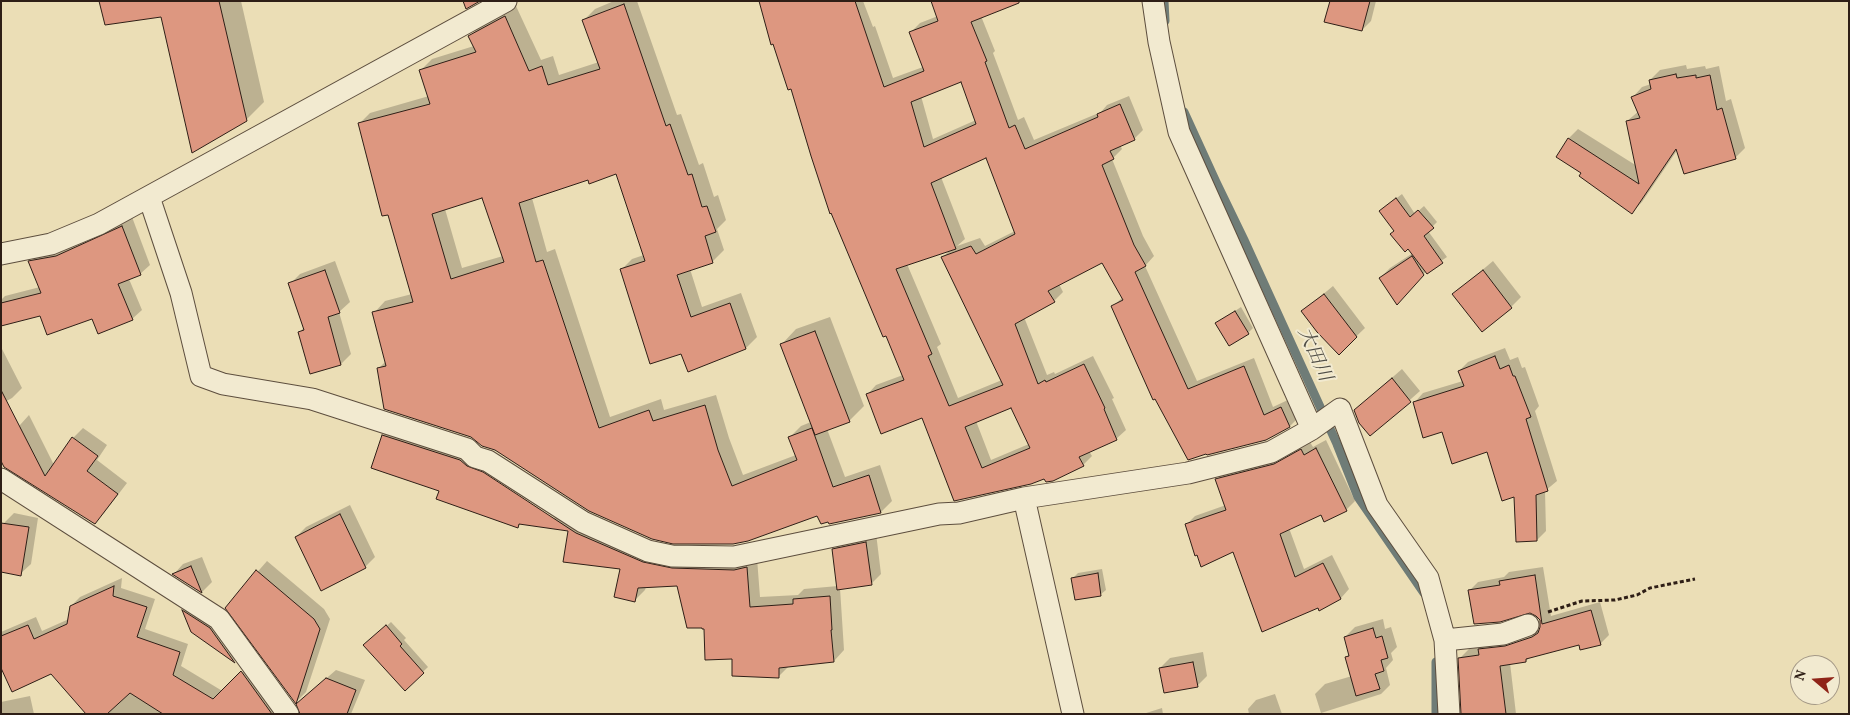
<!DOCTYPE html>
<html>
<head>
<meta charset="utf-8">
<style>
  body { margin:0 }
  #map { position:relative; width:1850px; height:715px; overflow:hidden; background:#ebdeb6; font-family:Vollkorn,serif }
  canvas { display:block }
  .frame { position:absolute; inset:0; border:2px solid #2e1e16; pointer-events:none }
  .north { position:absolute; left:1790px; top:655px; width:50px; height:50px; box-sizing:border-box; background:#f2ead0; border:1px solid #a49886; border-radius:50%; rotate:288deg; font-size:14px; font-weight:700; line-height:20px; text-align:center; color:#2e1e16 }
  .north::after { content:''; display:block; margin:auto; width:18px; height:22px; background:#8f2418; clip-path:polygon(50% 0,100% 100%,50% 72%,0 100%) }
</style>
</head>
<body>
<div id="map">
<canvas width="1850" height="715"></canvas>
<div class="frame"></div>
<div class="north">N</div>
</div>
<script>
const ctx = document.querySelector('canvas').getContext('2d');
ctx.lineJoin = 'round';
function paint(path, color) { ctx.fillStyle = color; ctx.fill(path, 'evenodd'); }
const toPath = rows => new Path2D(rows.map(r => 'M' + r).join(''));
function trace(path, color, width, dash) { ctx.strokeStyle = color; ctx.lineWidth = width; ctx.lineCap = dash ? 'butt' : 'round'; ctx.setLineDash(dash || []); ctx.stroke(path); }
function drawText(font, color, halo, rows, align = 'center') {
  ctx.font = font + ' Vollkorn,"Noto Serif JP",serif'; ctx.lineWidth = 4; ctx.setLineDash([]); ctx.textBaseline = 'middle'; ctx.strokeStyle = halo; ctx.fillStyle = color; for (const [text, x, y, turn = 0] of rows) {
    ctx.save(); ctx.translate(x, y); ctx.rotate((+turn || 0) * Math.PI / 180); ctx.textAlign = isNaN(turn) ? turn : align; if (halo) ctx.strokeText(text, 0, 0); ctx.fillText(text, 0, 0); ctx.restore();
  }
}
paint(toPath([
  [101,1,241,1,264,102,246,120,162,16],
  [614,1,637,1,677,115,681,114,699,165,703,163,714,197,718,195,726,220,717,229,724,250,713,261,690,269,702,307,741,293,757,337,746,348,682,353,621,270,632,259,644,255,617,172,589,178,532,198,547,252,555,249,610,417,661,399,664,410,716,395,729,438,743,475,796,455,790,437,801,426,811,422,782,344,796,329,830,317,864,406,849,421,827,429,845,477,880,465,892,501,881,512,818,514,652,538,379,368,386,361,374,313,385,301,412,294,389,213,359,124,370,113,429,96,421,70,432,59,474,46,470,36,481,25,516,6,541,60,553,56,559,75,599,62,584,20,595,9],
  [483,197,503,256,462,268,445,209],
  [760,1,863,1,873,27,875,26,893,78,923,67,911,32,920,23,938,16,981,16,995,51,993,53,1018,120,1024,117,1034,140,1101,112,1107,105,1129,96,1143,130,1134,139,1120,145,1122,149,1112,159,1143,236,1154,256,1145,266,1197,381,1254,358,1273,407,1290,399,1299,417,1290,426,1266,439,1207,454,1112,307,1123,297,1103,261,1059,284,1063,292,1054,301,1024,317,1047,375,1054,372,1055,374,1093,356,1114,398,1112,399,1126,430,1116,439,1089,451,1092,456,1083,465,1045,477,955,499,922,417,867,395,876,385,903,375],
  [961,81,976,120,933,139,921,96],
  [987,156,1015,231,985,246,980,238,957,246,965,239,941,177],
  [950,250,943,257,1002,380,958,398,937,347,941,344,907,264],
  [1012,407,1029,444,991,460,976,421],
  [1331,1,1376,1,1371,21,1362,30],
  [1686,65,1687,69,1705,66,1706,69,1719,66,1726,101,1731,99,1745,148,1735,158,1678,149,1642,202,1632,212,1583,173,1557,156,1569,138,1578,129,1637,166,1627,121,1639,111,1633,97,1642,87,1651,84,1650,80,1660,70],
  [1402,194,1415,214,1424,206,1437,222,1428,231,1447,257,1426,271,1407,294,1380,278,1390,268,1413,253,1395,231,1385,207],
  [132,217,150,265,140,274,129,279,142,310,132,319,41,314,1,324,1,300,5,296,40,287,30,262,39,252],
  [335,261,350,302,339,312,351,354,341,364,300,332,304,327,290,284,300,274],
  [1493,261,1521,297,1511,307,1454,294],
  [1333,286,1365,328,1339,353,1303,311],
  [1241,307,1253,328,1248,333,1217,323],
  [1,347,22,388,12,398,1,404],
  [1505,348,1510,360,1518,357,1522,368,1525,367,1539,406,1535,411,1557,481,1545,491,1546,531,1537,540,1516,495,1488,451,1443,431,1414,403,1423,393,1463,381,1459,371,1468,362],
  [1402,369,1420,391,1370,435,1355,410],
  [29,415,54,465,73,438,83,428,107,445,97,460,127,483,104,513,94,523,12,470,20,425],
  [393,425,470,450,654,553,757,558,760,597,798,595,804,589,838,586,833,550,843,540,876,533,881,574,871,584,840,588,844,650,834,661,789,666,779,676,733,658,678,585,646,587,645,590,635,600,622,568,569,530,521,523,518,527,440,490,383,435],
  [478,468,556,518,551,518,477,470],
  [1326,440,1355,501,1346,510,1321,514,1289,528,1304,569,1332,555,1349,589,1341,598,1320,609,1234,550,1186,525,1195,516,1226,505,1217,479,1225,471,1310,442,1313,447],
  [350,505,375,557,365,567,296,537,306,527],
  [14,513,38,518,31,564,20,574,4,523],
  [202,557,212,582,202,592,174,574,183,564],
  [267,561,324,609,330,619,306,692,296,702,226,608],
  [1543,567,1551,616,1600,602,1609,635,1600,644,1579,643,1530,657,1526,661,1510,663,1516,714,1463,714,1460,658,1469,649,1481,647,1488,640,1515,638,1541,629,1541,620,1537,615,1469,591,1478,582,1504,577,1509,572],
  [1102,569,1106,590,1101,594,1073,578,1078,573],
  [122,578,121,588,155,599,145,629,188,644,181,666,234,698,229,714,87,714,51,673,1,665,1,632,36,617,42,631,69,619,71,606,80,597],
  [193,601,245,652,235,661,192,631,184,611],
  [1383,619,1385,629,1391,627,1397,647,1391,653,1393,660,1386,668,1390,685,1381,694,1321,713,1315,694,1325,684,1352,676,1346,657,1350,654,1345,637,1355,627],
  [391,622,406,638,404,640,428,667,405,689,370,641],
  [1203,652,1207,676,1197,686,1160,668,1170,658],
  [252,663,290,714,263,714,234,680],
  [336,670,365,680,351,714,324,714,307,695],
  [1275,694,1282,714,1249,714,1248,709,1256,700],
  [30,696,34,714,1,714,1,702],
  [1162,708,1163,714,1143,714]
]), '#0003');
trace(toPath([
  [1164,1,1165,21],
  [1184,112,1216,182,1244,240,1337,444,1358,497,1424,593],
  [1436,714,1436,662]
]), '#6f7c77', 9);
const building = toPath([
  [99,1,219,1,247,121,192,153,161,17,105,25,99,1],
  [463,1,480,1,466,9,463,1],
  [759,1,855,1,884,87,924,71,909,32,938,21,931,1,1019,1,1019,3,971,22,987,61,985,62,1009,128,1015,125,1025,149,1098,117,1097,114,1120,104,1135,140,1110,151,1114,159,1102,165,1134,245,1146,266,1135,272,1188,389,1244,366,1264,415,1281,407,1290,427,1266,440,1207,455,1206,454,1188,460,1155,399,1153,400,1111,306,1123,300,1102,263,1048,291,1055,302,1015,324,1038,384,1045,380,1046,382,1084,364,1105,408,1104,409,1117,440,1079,457,1084,466,1053,481,1046,482,1044,479,1031,484,954,501,922,418,881,434,866,394,904,380,886,336,883,337,831,213,830,214,811,156,791,89,788,90,773,44,771,45,759,1],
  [961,82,976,124,924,147,911,102,961,82],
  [986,158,1015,234,976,254,971,246,941,257,1003,385,949,406,928,356,932,354,896,269,956,249,931,183,986,158],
  [1011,408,1030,448,982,468,965,427,1011,408],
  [1330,1,1370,1,1362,31,1324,22,1330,1],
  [624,4,666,126,670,124,688,175,692,174,702,207,707,206,716,232,705,236,713,263,677,275,691,317,730,303,746,349,688,372,681,354,650,364,620,269,645,261,616,174,589,184,588,180,519,203,536,262,543,260,599,428,649,410,653,421,705,405,718,450,732,486,797,460,788,437,812,428,833,487,869,475,881,513,829,524,828,522,821,524,817,516,748,541,733,544,673,544,652,539,589,511,495,450,482,446,471,437,384,409,377,368,386,366,372,312,413,302,388,215,382,216,358,123,430,104,419,70,476,52,468,36,505,16,529,71,542,66,548,85,600,69,582,20,624,4],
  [482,198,504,262,451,279,432,214,482,198],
  [1676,74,1677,78,1696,75,1696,78,1710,75,1717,110,1722,108,1736,159,1684,174,1676,149,1632,214,1579,176,1581,173,1556,157,1568,138,1639,184,1626,121,1640,118,1631,97,1651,89,1649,80,1676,74],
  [1396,198,1410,217,1418,210,1434,228,1424,236,1443,263,1427,274,1408,249,1405,252,1390,234,1394,231,1379,211,1396,198],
  [122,226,141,275,118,284,133,320,98,334,92,319,47,335,40,316,1,326,1,303,41,293,28,261,56,256,122,226],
  [1412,256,1424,275,1397,305,1379,278,1412,256],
  [325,270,340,313,328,317,341,365,310,374,298,332,304,330,288,283,325,270],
  [1483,270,1512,308,1482,332,1452,294,1483,270],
  [1324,294,1357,337,1339,355,1317,332,1301,311,1324,294],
  [1235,311,1249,334,1229,346,1215,323,1235,311],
  [815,331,850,422,815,435,780,344,815,331],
  [1495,356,1500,369,1509,365,1513,376,1515,376,1531,417,1526,419,1548,491,1536,495,1537,541,1516,542,1514,497,1502,501,1487,452,1452,464,1442,432,1423,438,1413,402,1464,386,1458,371,1495,356],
  [1392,378,1411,402,1370,436,1359,423,1354,410,1392,378],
  [1,390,45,476,72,437,98,456,87,471,118,494,95,524,4,467,1,461,1,390],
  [382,435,460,460,467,466,483,472,576,533,643,562,672,568,734,570,747,567,750,607,793,604,793,599,830,596,832,630,831,630,834,662,779,668,779,678,732,676,732,659,705,660,704,629,702,629,702,628,687,628,677,586,638,588,635,602,614,597,620,569,563,562,568,531,519,524,518,528,436,499,439,491,371,468,382,435],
  [1316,448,1347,511,1324,522,1321,515,1280,534,1295,577,1323,563,1341,599,1319,611,1318,608,1262,632,1233,552,1201,567,1197,555,1195,556,1185,524,1226,510,1215,479,1274,464,1301,449,1304,455,1316,448],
  [340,514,366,568,321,591,295,537,340,514],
  [1,523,29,527,21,576,1,572,1,523],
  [866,542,872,585,837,590,832,549,866,542],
  [191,566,202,593,172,574,191,566],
  [256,570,314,619,320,629,296,704,225,608,256,570],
  [1098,573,1101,596,1075,600,1071,578,1098,573],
  [1535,575,1542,624,1591,610,1601,645,1580,650,1579,645,1526,659,1526,662,1500,666,1506,714,1461,714,1458,658,1479,655,1478,649,1505,646,1532,637,1538,633,1540,627,1540,620,1536,616,1530,613,1500,622,1474,624,1468,590,1500,585,1499,581,1535,575],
  [114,586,113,596,147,607,137,637,180,652,173,675,213,699,241,671,272,714,163,714,130,693,107,714,86,714,51,674,12,692,1,668,1,636,28,625,34,639,67,624,70,606,114,586],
  [182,610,210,628,235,663,191,632,182,610],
  [386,625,402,644,400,646,424,673,405,691,363,645,386,625],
  [1373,628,1376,638,1382,636,1388,658,1381,660,1384,671,1375,674,1380,689,1356,696,1345,657,1349,656,1344,637,1373,628],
  [1193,662,1198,687,1164,693,1159,668,1193,662],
  [326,678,356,690,347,714,300,714,296,704,326,678]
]);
paint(building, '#dd9780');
trace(building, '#2e1e16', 1);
const street = toPath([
  [1153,1,1159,42,1179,132,1312,429],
  [149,197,181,293,201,376,223,384,312,399,467,449,475,457,488,461,583,522,648,551,672,556,734,557,939,514,959,513,1024,498,1188,473,1271,452,1312,429,1340,409,1377,505,1428,578,1445,640,1449,714],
  [1,254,51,244,99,224,506,1],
  [1,479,219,619,288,714],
  [1024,498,1073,714],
  [1445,640,1503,634,1528,625]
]);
trace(street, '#5d4e3e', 23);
trace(toPath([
  [1548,612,1582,601,1615,600,1637,595,1650,588,1695,579]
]), '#2e1e16', 3, [4, 2.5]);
trace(street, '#f2ead0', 21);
drawText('italic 19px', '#4f4d46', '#f2ead0', [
  ["大田川",1313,355,66]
]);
</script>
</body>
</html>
